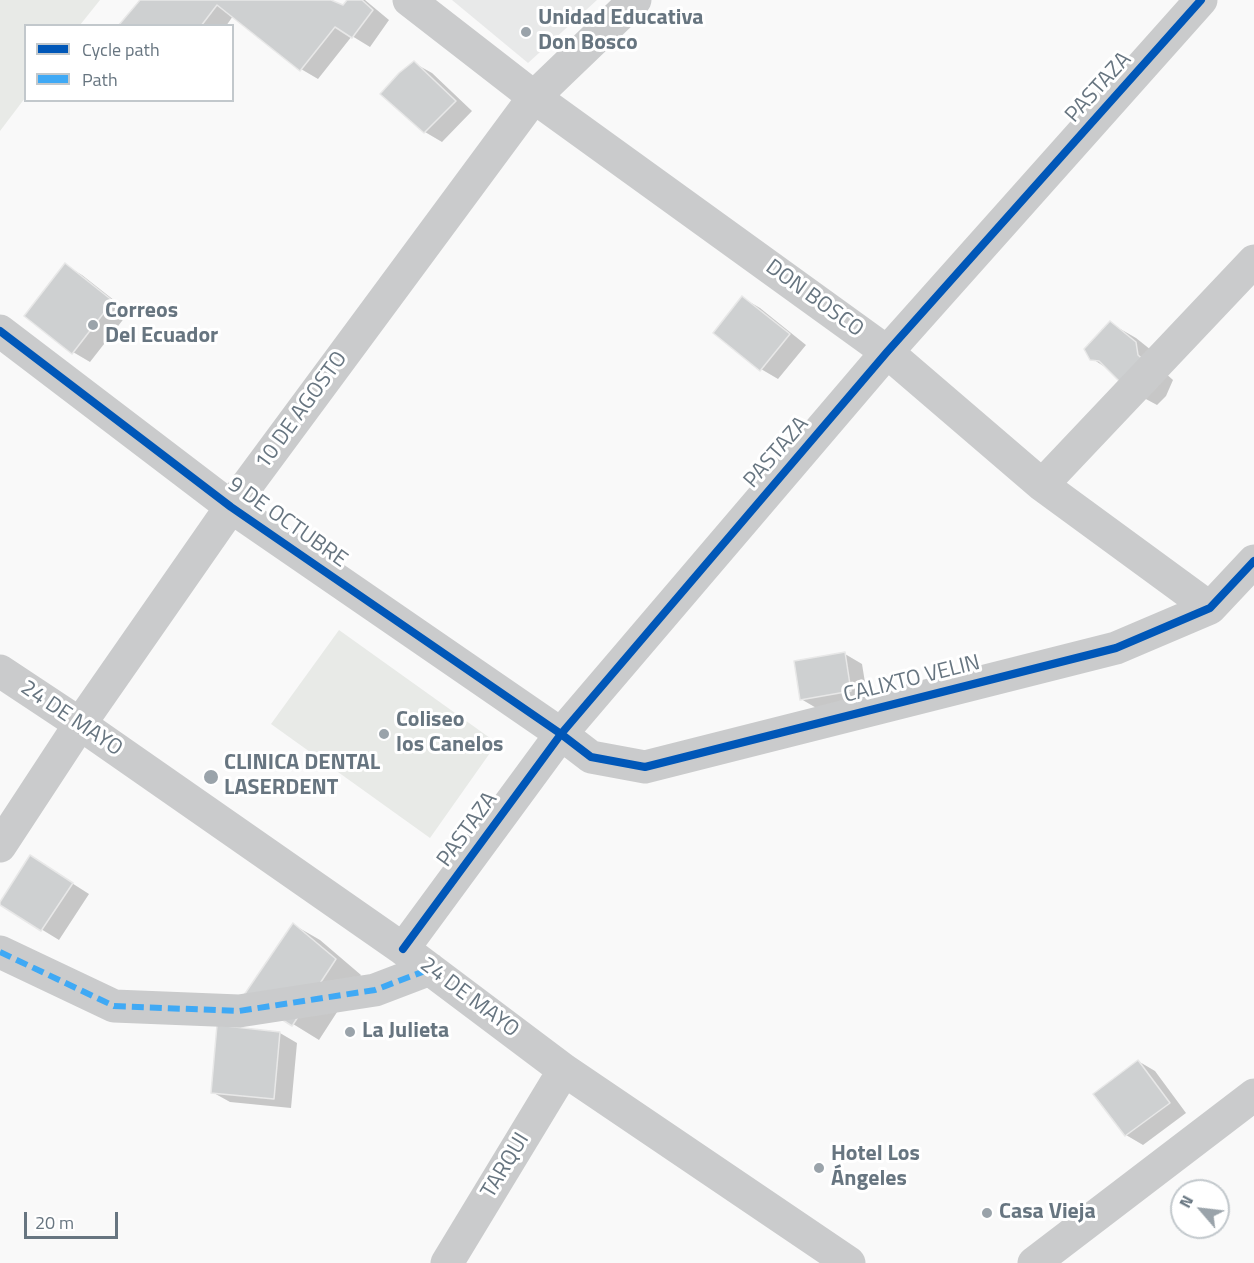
<!DOCTYPE html>
<html>
<head>
<meta charset="utf-8">
<style>
  body { margin:0 }
  #map { position:relative; width:1254px; height:1263px; overflow:hidden; background:#f9f9f9; font-family:"Titillium Web",sans-serif }
  canvas { display:block }
  .legend { position:absolute; left:24px; top:24px; width:210px; height:78px; box-sizing:border-box; background:#fff; border:2px solid #c2c8cc; margin:0; padding:8px 10px; list-style:none; font-size:18px; color:#677580 }
  .legend li { display:flex; align-items:center; gap:12px; height:30px }
  .legend b { width:30px; border:2px solid #c2c8cc }
  .north { position:absolute; left:1170px; top:1179px; width:60px; height:60px; box-sizing:border-box; background:#fff; border:2px solid #c2c8cc; border-radius:50%; rotate:298deg; font-size:16px; font-weight:700; line-height:24px; text-align:center; color:#677580 }
  .north::after { content:''; display:block; margin:auto; width:21px; height:27px; background:#9aa3aa; clip-path:polygon(50% 0,100% 100%,50% 72%,0 100%) }
  .scale { position:absolute; left:24px; top:1212px; width:94px; height:27px; box-sizing:border-box; border:3px solid #677580; border-top:0; padding-left:8px; font-size:18px; line-height:21px; white-space:nowrap; color:#677580; -webkit-text-stroke:4px #fff; paint-order:stroke }
</style>
</head>
<body>
<div id="map">
<canvas width="1254" height="1263"></canvas>
<ul class="legend">
<li><b style="height:8px;background:#0057b8"></b>Cycle path</li>
<li><b style="height:8px;background:#3fa9f5"></b>Path</li>
</ul>
<div class="north">N</div>
<div class="scale">20 m</div>
</div>
<script>
const ctx = document.querySelector('canvas').getContext('2d');
ctx.lineJoin = 'round';
function paint(path, color) { ctx.fillStyle = color; ctx.fill(path, 'evenodd'); }
const toPath = rows => new Path2D(rows.map(r => 'M' + r).join(''));
function trace(path, color, width, dash) { ctx.strokeStyle = color; ctx.lineWidth = width; ctx.lineCap = dash ? 'butt' : 'round'; ctx.setLineDash(dash || []); ctx.stroke(path); }
function drawText(font, color, halo, rows, align = 'center') {
  ctx.font = font + ' "Titillium Web",sans-serif'; ctx.lineWidth = 6; ctx.setLineDash([]); ctx.textBaseline = 'middle'; ctx.strokeStyle = halo; ctx.fillStyle = color; for (const [text, x, y, turn = 0] of rows) {
    ctx.save(); ctx.translate(x, y); ctx.rotate((+turn || 0) * Math.PI / 180); ctx.textAlign = isNaN(turn) ? turn : align; if (halo) ctx.strokeText(text, 0, 0); ctx.fillText(text, 0, 0); ctx.restore();
  }
}
paint(toPath([
  [452,0,597,0,528,63]
]), '#e8e9e9');
paint(toPath([
  [0,0,100,0,80,25,26,26,25,98,0,131],
  [339,630,497,743,430,838,271,724]
]), '#e8eae7');
paint(toPath([
  [142,0,332,0,344,7,349,0,365,0,389,20,370,47,352,36,318,79,301,69,233,16,226,26,120,26],
  [414,63,432,73,472,111,442,142,425,132],
  [65,265,82,275,129,312,90,362,73,352],
  [743,298,760,308,806,345,778,379,761,369],
  [1110,323,1136,338,1161,358,1164,372,1173,380,1166,396,1157,405,1131,391,1108,369,1091,358],
  [845,654,862,664,868,701,818,709,801,699],
  [31,857,89,894,59,940,0,904],
  [294,925,320,940,361,975,319,1040,246,995],
  [219,1027,280,1033,297,1043,291,1108,230,1102,212,1092],
  [1138,1061,1155,1071,1186,1113,1143,1145,1126,1135]
]), '#0003');
const building = toPath([
  [140,0,331,0,343,5,347,0,362,0,373,10,352,38,335,27,300,71,217,5,201,26,118,26,140,0],
  [414,61,456,101,424,133,380,94,399,73,414,61],
  [65,263,113,301,72,354,24,316,65,263],
  [742,296,790,334,760,371,713,333,742,296],
  [1110,321,1136,342,1138,355,1148,364,1130,392,1099,361,1090,360,1084,349,1110,321],
  [845,652,851,691,800,700,794,661,845,652],
  [30,855,73,883,41,931,0,905,0,902,30,855],
  [293,923,336,959,292,1026,244,995,293,923],
  [217,1025,280,1032,274,1099,211,1093,217,1025],
  [1138,1060,1170,1103,1125,1136,1093,1094,1138,1060]
]);
paint(building, '#ced0d1');
trace(building, '#e8e8e8', 1.5);
trace(toPath([
  [409,0,534,97,887,352,1042,485,1210,608],
  [0,331,231,507,561,734,591,757,645,767,1116,648,1210,608,1254,561],
  [1042,485,1254,261],
  [0,671,80,724,403,949,564,1070,849,1263],
  [0,846,80,724,231,507,534,97,635,0],
  [403,949,561,734,887,352,1201,0],
  [0,952,114,1006,239,1011,375,990,430,969],
  [447,1263,564,1070],
  [1034,1263,1254,1095]
]), '#cacbcc', 33);
trace(toPath([
  [0,952,114,1006,239,1011,375,990,430,969]
]), '#3fa9f5', 6, [12, 6]);
trace(toPath([
  [0,331,231,507,561,734,591,757,645,767,1116,648,1210,608,1254,561],
  [403,949,561,734,887,352,1201,0]
]), '#0057b8', 8);
for (const [x, y, r, color] of [
  [526,32,6,"#9aa3aa"],
  [93,325,6,"#9aa3aa"],
  [384,734,6,"#9aa3aa"],
  [211,777,8,"#9aa3aa"],
  [350,1032,6,"#9aa3aa"],
  [819,1168,6,"#9aa3aa"],
  [987,1213,6,"#9aa3aa"]
]) { const dot = new Path2D(); dot.arc(x, y, r, 0, 2 * Math.PI); ctx.fillStyle = color; ctx.fill(dot); trace(dot, '#fff', 2); }
drawText('bold 22px', '#677580', '#fff', [
  ["Unidad Educativa",538,19],
  ["Don Bosco",538,44],
  ["Correos",105,312],
  ["Del Ecuador",105,337],
  ["Coliseo",396,721],
  ["los Canelos",396,746],
  ["CLINICA DENTAL",224,764],
  ["LASERDENT",224,789],
  ["La Julieta",362,1032],
  ["Hotel Los",831,1155],
  ["Ángeles",831,1180],
  ["Casa Vieja",999,1213]
], 'left');
drawText('22px', '#677580', '#fff', [
  ["PASTAZA",1099,88,-48],
  ["DON BOSCO",814,299,36],
  ["10 DE AGOSTO",302,411,-54],
  ["PASTAZA",777,453,-49],
  ["9 DE OCTUBRE",287,523,35],
  ["CALIXTO VELIN",912,680,-14],
  ["24 DE MAYO",71,719,34],
  ["PASTAZA",468,830,-54],
  ["24 DE MAYO",469,998,37],
  ["TARQUI",506,1166,-59]
]);
</script>
</body>
</html>
